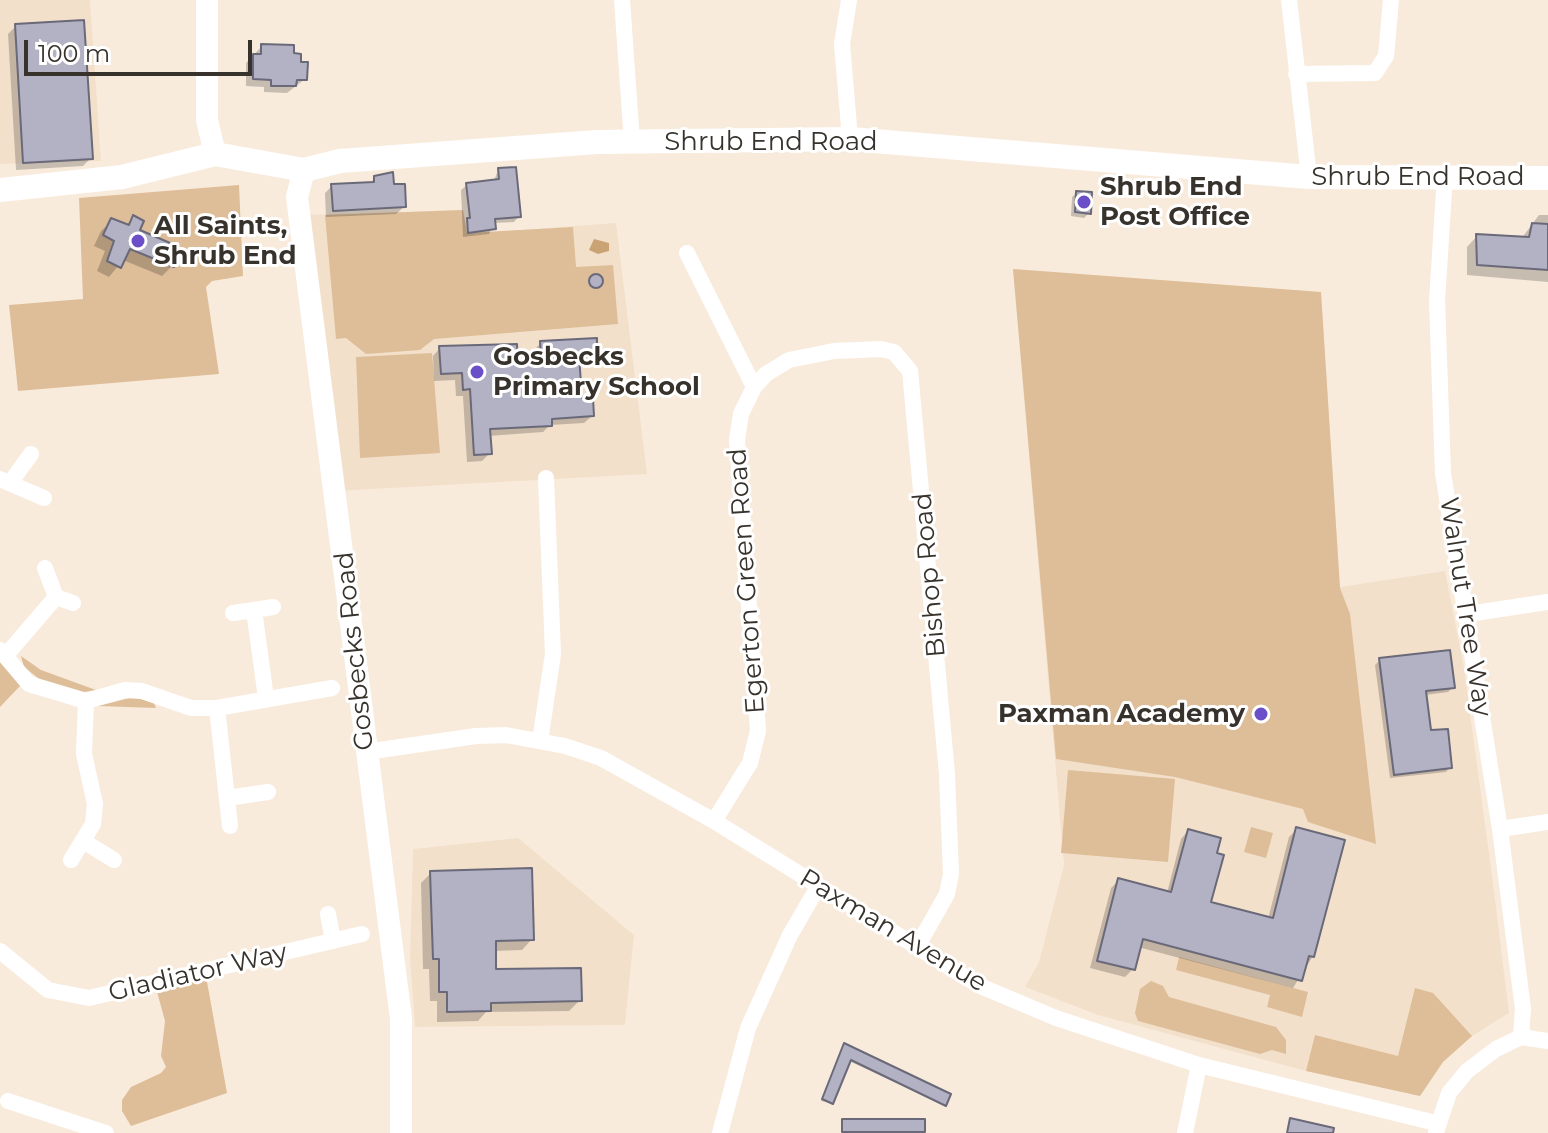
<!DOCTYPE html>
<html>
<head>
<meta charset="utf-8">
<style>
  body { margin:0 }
  #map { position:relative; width:1548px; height:1133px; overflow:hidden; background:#f9ebdc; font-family:Montserrat,sans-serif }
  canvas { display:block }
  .scale { position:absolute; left:24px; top:40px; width:228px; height:36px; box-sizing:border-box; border:4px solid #37322c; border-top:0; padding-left:10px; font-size:24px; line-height:28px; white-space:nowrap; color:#37322c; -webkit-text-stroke:6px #fff; paint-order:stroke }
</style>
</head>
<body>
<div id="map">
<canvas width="1548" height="1133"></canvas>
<div class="scale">100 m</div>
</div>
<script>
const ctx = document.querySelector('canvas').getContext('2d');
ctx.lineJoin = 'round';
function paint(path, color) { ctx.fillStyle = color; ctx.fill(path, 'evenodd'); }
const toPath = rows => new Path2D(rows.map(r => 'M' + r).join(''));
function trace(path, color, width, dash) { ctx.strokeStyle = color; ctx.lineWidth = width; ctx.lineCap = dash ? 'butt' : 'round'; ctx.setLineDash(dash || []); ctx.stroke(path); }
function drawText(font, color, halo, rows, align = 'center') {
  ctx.font = font + ' Montserrat,sans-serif'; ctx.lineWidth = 6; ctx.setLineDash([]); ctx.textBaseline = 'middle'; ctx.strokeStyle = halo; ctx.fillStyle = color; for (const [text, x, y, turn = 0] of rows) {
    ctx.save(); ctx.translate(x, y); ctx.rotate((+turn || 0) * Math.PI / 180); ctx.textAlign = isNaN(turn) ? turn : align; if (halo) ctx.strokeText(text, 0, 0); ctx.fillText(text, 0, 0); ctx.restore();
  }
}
paint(toPath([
  [0,0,90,0,101,161,0,164],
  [463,210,467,234,616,223,647,474,336,491,299,215],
  [1013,269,1321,292,1340,587,1445,571,1464,668,1493,883,1509,1013,1472,1036,1443,1062,1420,1096,1306,1071,1098,1015,1025,987,1039,962,1064,865],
  [518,838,634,935,625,1025,415,1027,410,959,413,849]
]), '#f3e0cb');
paint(toPath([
  [239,185,243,276,212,281,206,287,219,374,18,391,9,305,83,299,79,198],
  [463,210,467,233,573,227,576,267,613,265,618,324,434,339,420,350,366,354,346,338,336,339,325,215],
  [1013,269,1321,292,1340,588,1350,614,1376,844,1308,822,1303,809,1175,777,1056,759],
  [432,353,440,453,360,458,356,357],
  [21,656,41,670,96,690,78,693,42,681,24,667],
  [0,659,21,685,0,707],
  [134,697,154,703,156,708,98,706],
  [1068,770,1175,779,1168,862,1061,853],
  [1251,827,1273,833,1266,858,1244,852],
  [1179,957,1308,992,1302,1017,1267,1007,1270,995,1176,970],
  [206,976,227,1093,131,1126,122,1111,122,1100,131,1087,161,1073,166,1067,161,1056,165,1021,156,988],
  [1151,981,1163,986,1169,997,1276,1027,1286,1040,1286,1054,1272,1050,1260,1054,1138,1021,1135,1013,1140,989],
  [1415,988,1433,993,1472,1036,1443,1062,1420,1096,1306,1071,1315,1035,1398,1056]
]), '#debe99');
paint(toPath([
  [594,239,609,243,609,251,598,254,589,250]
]), '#c9a374');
paint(toPath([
  [16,26,91,158,83,166,16,170,8,34],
  [262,46,292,55,305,79,287,93,264,92,264,87,246,86,246,63],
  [498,170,519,216,514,222,494,223,489,234,463,237,461,190,467,185,494,181],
  [375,178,392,186,404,207,396,214,326,217,325,193,332,186,368,184],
  [1077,193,1089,213,1084,218,1071,216,1072,197],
  [1539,215,1548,215,1548,282,1467,275,1467,247,1477,236,1521,239],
  [133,218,137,231,172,266,162,276,123,260,109,277,97,271,105,251,94,246,101,231,112,221,125,226],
  [594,277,600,280,596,288,589,286],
  [541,343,595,354,588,361,578,362,580,400,592,416,584,423,550,425,543,432,488,436,490,453,482,461,467,462,463,396,456,396,455,380,434,381,433,356,440,348,516,364,534,363,533,351],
  [1380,660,1453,687,1448,692,1425,695,1430,733,1450,767,1446,772,1390,778,1375,665],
  [1297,829,1313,956,1293,988,1138,947,1133,969,1125,977,1090,968,1111,888,1119,880,1167,893,1181,839,1188,831,1209,904,1268,919,1289,837],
  [431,873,532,939,522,950,494,951,495,971,580,1000,569,1011,486,1012,478,1021,437,1022,437,1001,430,1001,429,969,423,969,421,883],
  [843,1047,944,1105,849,1061,831,1103,821,1101],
  [843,1121,923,1131,842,1133]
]), '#0003');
const building = toPath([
  [84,20,93,159,23,163,15,24,84,20],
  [261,44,294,45,294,53,301,54,301,62,308,62,307,80,297,80,296,86,271,86,271,80,253,79,253,54,261,54,261,44],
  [516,167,521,217,495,219,496,229,468,233,467,218,470,218,466,183,499,179,498,168,516,167],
  [393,172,394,184,405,184,406,207,333,211,331,184,374,182,374,176,393,172],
  [1076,191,1092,192,1091,214,1075,212,1076,191],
  [133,215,144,221,140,230,177,246,175,251,180,253,174,267,130,249,121,268,107,261,114,241,103,235,111,218,129,225,133,215],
  [1532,223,1548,224,1548,270,1477,265,1476,234,1529,237,1532,223],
  '589 281a7 7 0 1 1 14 0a7 7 0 1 1-14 0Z',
  [597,338,597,354,579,355,582,398,593,398,594,416,552,419,552,426,490,429,492,454,474,455,470,389,463,390,462,373,441,374,439,346,517,344,518,362,541,361,540,341,597,338],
  [1450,650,1455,688,1426,691,1431,730,1448,729,1452,768,1394,775,1379,658,1450,650],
  [1296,827,1345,840,1314,957,1309,956,1302,981,1143,939,1135,970,1097,961,1118,878,1171,892,1188,829,1221,838,1217,853,1224,855,1211,902,1273,918,1296,827],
  [532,868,534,940,496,941,496,969,581,968,582,1001,491,1003,491,1011,447,1012,447,992,439,992,439,959,433,959,430,871,532,868],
  [844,1043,951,1094,946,1106,851,1060,833,1104,822,1099,844,1043],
  [1290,1118,1334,1128,1333,1133,1287,1133,1290,1118],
  [842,1119,925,1119,925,1132,842,1132,842,1119]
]);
paint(building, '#b3b2c4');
trace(building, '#6a6979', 2);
trace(toPath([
  [622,0,632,142],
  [849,0,842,44,850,139],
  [1289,0,1309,177],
  [1296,74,1375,73,1386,56,1391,0],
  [1445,176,1437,301,1443,473,1500,829,1523,1009,1521,1037],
  [687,253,754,387,741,414,737,440,758,731,750,763,714,821],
  [754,387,766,374,789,360,834,351,881,349,894,352,910,371,947,774,951,874,947,894,917,947],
  [0,479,44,498],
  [10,483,31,454],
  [56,597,73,603],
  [254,610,273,607],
  [233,613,254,610,266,698],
  [1468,614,1548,602],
  [0,650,29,684,86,701,125,690,142,691,191,708,217,708,332,688],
  [7,654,56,597,45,568],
  [217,708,230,826],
  [540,741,553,654,546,478],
  [366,752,476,736,506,735,565,746,601,758,714,821,980,986,1056,1018,1199,1065,1436,1123],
  [227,798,268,792],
  [1500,829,1548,822],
  [83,841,114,860],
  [71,860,93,824,95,804,84,754,86,701],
  [328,914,333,941],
  [0,951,48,990,89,998,362,934],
  [1521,1037,1548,1041],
  [8,1101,106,1133],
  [1436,1132,1449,1093,1467,1071,1496,1049,1521,1037],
  [720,1133,748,1028,790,935,818,887],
  [1185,1133,1199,1065]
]), '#fff', 16);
trace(toPath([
  [207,0,207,120,215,154],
  [304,170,297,197,401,1019,401,1133]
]), '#fff', 22);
trace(toPath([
  [0,190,122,177,215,154,304,170,340,161,597,142,850,139,1309,177,1548,178]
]), '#fff', 24);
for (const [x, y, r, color] of [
  [1084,202,8,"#6a4fc8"],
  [138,241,8,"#6a4fc8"],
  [477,372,8,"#6a4fc8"],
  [1261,714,8,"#6a4fc8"]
]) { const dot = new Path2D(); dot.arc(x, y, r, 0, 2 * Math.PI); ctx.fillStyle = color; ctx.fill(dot); trace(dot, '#fff', 3); }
drawText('26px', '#37322c', '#fff', [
  ["Shrub End Road",771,142],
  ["Shrub End Road",1418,177],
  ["Bishop Road",930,575,-95],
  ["Egerton Green Road",747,581,-94],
  ["Walnut Tree Way",1465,607,81],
  ["Gosbecks Road",355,651,-96],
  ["Paxman Avenue",893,931,31],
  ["Gladiator Way",198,973,-13]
]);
drawText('bold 26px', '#37322c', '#fff', [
  ["Shrub End",1100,187],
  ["Post Office",1100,217],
  ["All Saints,",154,226],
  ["Shrub End",154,256],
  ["Gosbecks",493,357],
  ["Primary School",493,387],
  ["Paxman Academy",1245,714,"right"]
], 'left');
</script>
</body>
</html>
